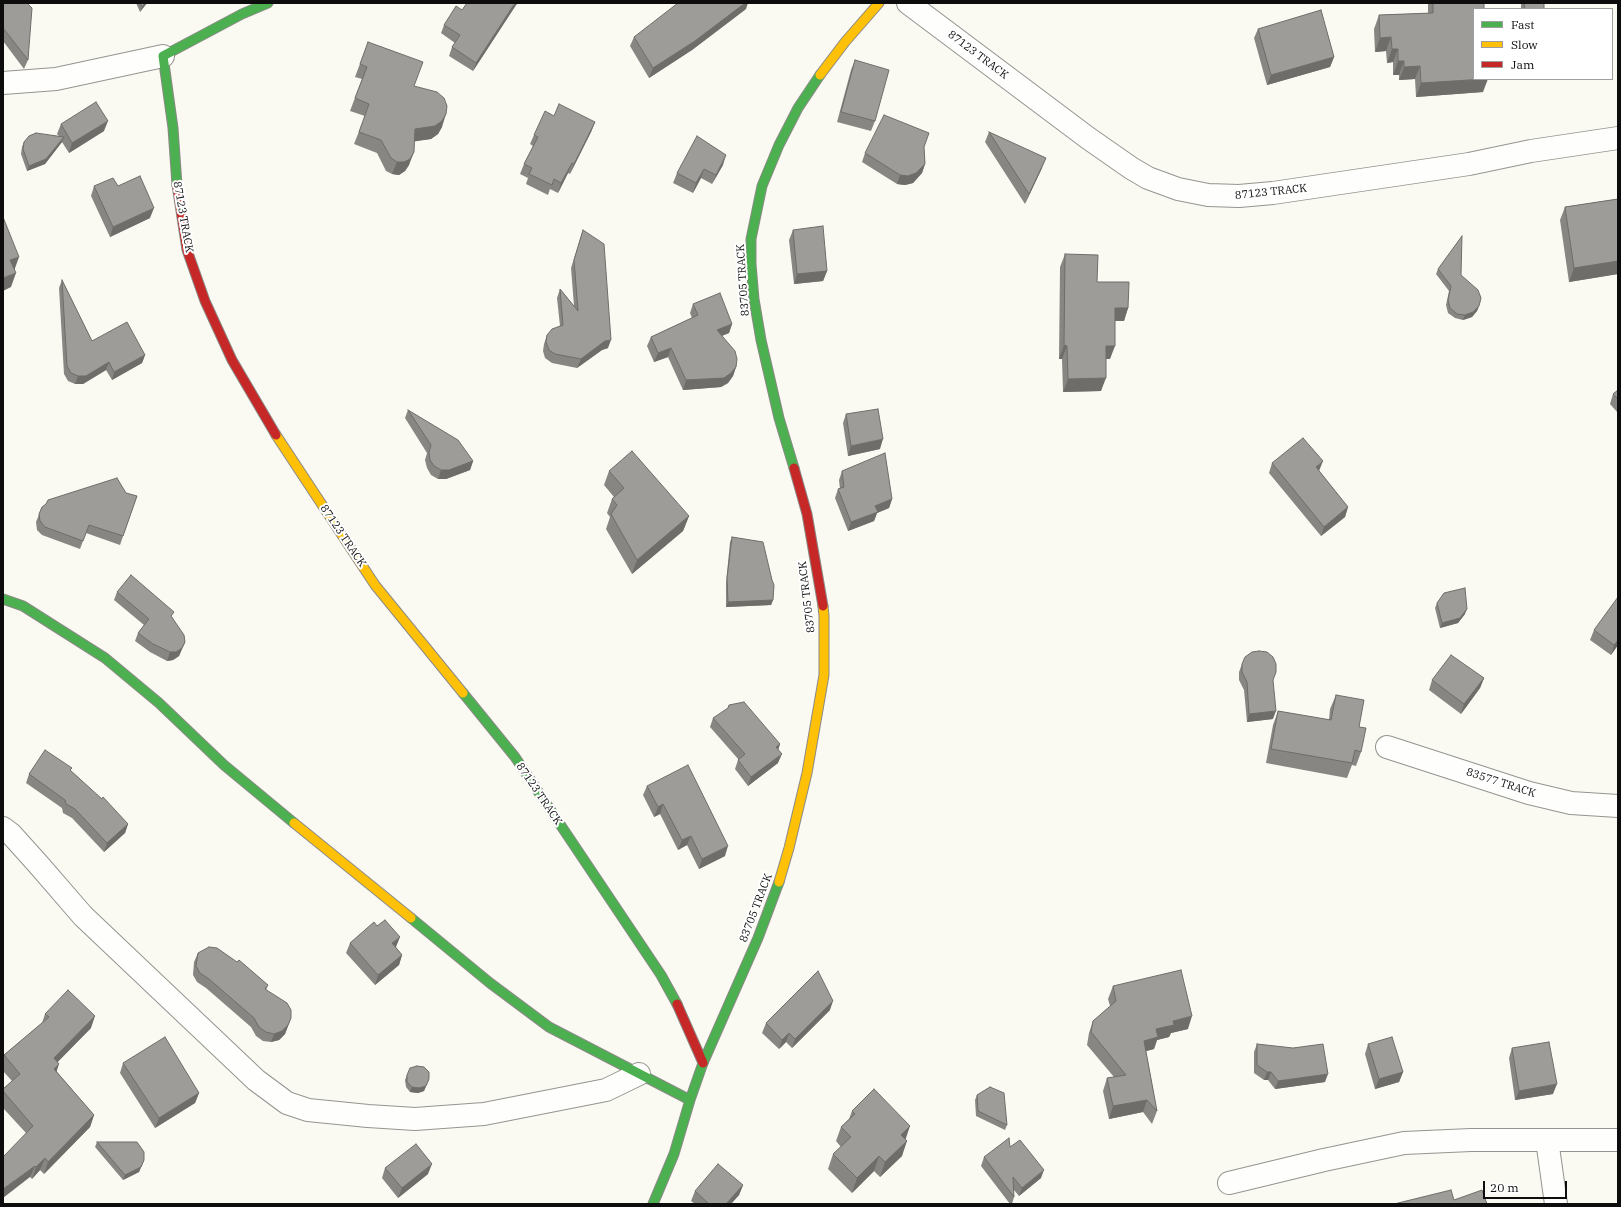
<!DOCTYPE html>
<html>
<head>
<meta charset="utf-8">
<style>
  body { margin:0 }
  #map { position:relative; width:1621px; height:1207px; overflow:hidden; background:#fbfaf2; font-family:"IBM Plex Serif",serif }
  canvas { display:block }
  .frame { position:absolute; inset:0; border:4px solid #0d0d0d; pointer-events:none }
  .legend { position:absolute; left:1473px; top:8px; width:140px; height:72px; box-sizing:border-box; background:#fff; border:1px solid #9e9e9e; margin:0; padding:5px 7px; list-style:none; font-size:12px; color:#0d0d0d }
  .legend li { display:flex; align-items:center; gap:8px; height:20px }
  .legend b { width:20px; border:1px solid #9e9e9e }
  .scale { position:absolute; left:1483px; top:1181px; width:84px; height:18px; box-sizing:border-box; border:2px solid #0d0d0d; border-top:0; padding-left:5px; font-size:12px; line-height:14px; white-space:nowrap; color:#0d0d0d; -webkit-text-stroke:3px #fff; paint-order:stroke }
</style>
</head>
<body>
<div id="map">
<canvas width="1621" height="1207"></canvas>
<div class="frame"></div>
<ul class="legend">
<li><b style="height:5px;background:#4caf50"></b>Fast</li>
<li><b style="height:5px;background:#ffc107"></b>Slow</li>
<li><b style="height:5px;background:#c62828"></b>Jam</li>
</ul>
<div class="scale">20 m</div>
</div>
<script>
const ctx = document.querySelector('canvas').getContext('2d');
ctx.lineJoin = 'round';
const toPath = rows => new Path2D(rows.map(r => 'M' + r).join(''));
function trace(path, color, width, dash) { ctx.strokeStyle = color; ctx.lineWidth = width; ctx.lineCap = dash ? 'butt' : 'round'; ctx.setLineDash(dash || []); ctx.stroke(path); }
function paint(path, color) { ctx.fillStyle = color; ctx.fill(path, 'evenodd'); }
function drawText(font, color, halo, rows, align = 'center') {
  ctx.font = font + ' "IBM Plex Serif",serif'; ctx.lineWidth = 4; ctx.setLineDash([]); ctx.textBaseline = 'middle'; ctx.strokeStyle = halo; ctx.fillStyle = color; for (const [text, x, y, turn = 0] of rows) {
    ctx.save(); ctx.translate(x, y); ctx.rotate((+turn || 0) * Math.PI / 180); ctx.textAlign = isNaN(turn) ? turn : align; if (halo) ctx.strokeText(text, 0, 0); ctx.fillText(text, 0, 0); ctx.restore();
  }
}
const street = toPath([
  [908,3,1088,138,1131,168,1148,178,1178,189,1208,195,1239,196,1273,193,1469,164,1531,151,1618,138],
  [3,83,56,79,163,56],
  [1387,747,1529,793,1571,803,1618,806],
  [3,828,11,834,38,864,83,916,256,1080,287,1103,308,1110,368,1116,415,1119,484,1114,606,1090,639,1074],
  [1547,1140,1556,1204],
  [1229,1183,1324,1160,1404,1143,1471,1140,1618,1140]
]);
const fast = toPath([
  [177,185,173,128,163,56,242,14,268,3],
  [794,468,779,418,761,340,754,299,751,264,751,239,762,186,779,145,798,108,820,75],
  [3,599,23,606,105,658,159,703,224,765,294,823],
  [463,693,515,757,661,975,677,1004],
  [411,918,490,983,549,1027,690,1100],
  [653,1204,674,1154,690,1100,703,1063,758,938,779,882]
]);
const slow = toPath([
  [820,75,845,42,879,3],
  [276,435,375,585,463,693],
  [294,823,411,918],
  [779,882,789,848,807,773,824,675,824,616,823,606]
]);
const jam = toPath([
  [177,185,187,250,205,301,232,360,276,435],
  [794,468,807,514,823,606],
  [677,1004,703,1063]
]);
trace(street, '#949490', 24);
trace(fast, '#8b8a87', 11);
trace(slow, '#8b8a87', 11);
trace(jam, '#8b8a87', 11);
trace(street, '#fefefd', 22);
trace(fast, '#4caf50', 9);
trace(slow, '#ffc107', 9);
trace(jam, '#c62828', 9);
paint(toPath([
  [3,3,28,60,24,69,3,41],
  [136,3,147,3,140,12],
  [1428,3,1484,3,1483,92,1416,97,1415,79,1399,80,1399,75,1393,75,1393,62,1387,63,1386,51,1375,52,1374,29,1379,15,1428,13],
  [1521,3,1544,3,1544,9,1521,9],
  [516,5,473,71,449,56,452,47,455,43,441,33,444,25,462,10],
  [746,9,692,50,649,78,630,46,634,37],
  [1258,29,1334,57,1330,67,1267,85,1254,38],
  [368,42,414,86,442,127,438,134,431,139,414,141,409,165,405,171,399,175,392,174,386,171,377,153,354,144,365,116,350,111,362,79,355,77],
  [855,60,875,121,871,131,837,122,851,70],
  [554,116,595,122,591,132,570,174,568,173,558,193,550,189,548,195,526,184,528,178,520,174,524,164,533,146,530,144,534,135],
  [61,124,104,131,69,153,62,142,45,164,27,171,21,154,22,147,24,142,59,136,57,134],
  [989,132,1042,168,1025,204,985,142],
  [924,148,925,164,922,173,913,183,905,185,897,184,862,162,865,153],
  [723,165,712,184,701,178,693,193,673,183,677,173],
  [94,186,118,186,150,218,110,237,91,196],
  [1618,196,1618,274,1569,282,1560,220,1565,207,1617,199],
  [583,230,608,348,602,350,577,368,552,363,545,358,543,351,544,344,547,335,560,326,557,298,560,289,574,306,571,268],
  [793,230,827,271,823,281,794,284,789,240],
  [1065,254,1128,308,1124,321,1115,321,1110,359,1106,359,1101,391,1063,392,1062,359,1059,359,1060,267],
  [1438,269,1461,275,1479,306,1477,311,1472,317,1463,320,1455,318,1448,313,1446,305,1449,291,1436,274],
  [62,280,92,341,145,355,142,363,112,380,106,370,83,384,75,384,68,381,64,374,59,288],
  [693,304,732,324,729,333,722,336,736,367,733,376,728,383,721,387,683,390,668,357,654,362,647,346,651,337,692,318,690,313],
  [1618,390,1618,413,1610,404,1613,394],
  [408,410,473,461,470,470,446,479,438,479,431,475,427,468,425,460,427,453,405,418],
  [846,414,880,449,848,456,843,423],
  [1272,463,1319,471,1348,507,1345,517,1321,536,1269,473],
  [609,471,689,516,683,531,632,574,606,529,610,517,607,513,612,499,614,497,604,485],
  [842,471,892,499,889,508,877,513,874,521,848,531,835,498,838,489,840,489,839,480],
  [126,493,137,496,120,545,86,533,80,549,42,535,37,530,36,522,42,507],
  [732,537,773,600,771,605,726,607,726,583,730,542],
  [117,592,172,617,185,642,179,656,173,660,167,661,150,652,135,641,138,633,144,625,114,600],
  [1437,603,1465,614,1458,623,1440,628,1435,608],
  [1594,630,1618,645,1611,655,1590,640],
  [1242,664,1273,681,1273,719,1247,722,1244,690,1239,680,1239,672],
  [1484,678,1480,688,1461,714,1429,690,1432,680],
  [1336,695,1359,727,1361,752,1356,766,1352,765,1347,778,1266,763,1273,725,1278,711,1329,720,1330,709],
  [713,718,780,744,778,750,778,763,748,786,735,769,738,760,739,760,710,727],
  [71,771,128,824,125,833,104,852,72,818,63,813,62,808,26,783,29,774],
  [647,786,725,856,699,869,687,845,678,850,660,814,654,817,643,795],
  [377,926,396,947,402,955,399,965,375,985,346,953,350,943],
  [198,953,268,985,266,990,291,1018,285,1034,279,1040,271,1042,263,1041,256,1036,251,1027,206,988,197,982,193,975,194,962],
  [1113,986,1188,1029,1171,1033,1169,1037,1157,1040,1154,1049,1146,1051,1157,1111,1152,1124,1143,1112,1109,1119,1103,1091,1107,1078,1114,1077,1087,1045,1089,1033,1093,1021,1110,1006,1108,999],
  [830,1010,792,1048,786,1042,779,1049,762,1033,766,1023],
  [45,1014,91,1028,57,1062,57,1072,94,1115,90,1127,44,1174,40,1170,32,1179,30,1177,26,1133,3,1108,3,1089,12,1081,3,1071,3,1058,4,1055,42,1023],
  [1257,1044,1325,1082,1275,1089,1268,1080,1264,1080,1254,1073,1254,1052],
  [1368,1044,1403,1072,1399,1082,1375,1089,1365,1054],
  [1512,1048,1553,1094,1515,1100,1509,1058],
  [123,1063,199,1093,195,1103,155,1128,120,1073],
  [407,1075,429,1079,424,1091,418,1093,410,1092,406,1087,405,1080],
  [977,1095,1007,1125,1005,1130,976,1116,975,1100],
  [852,1111,905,1139,902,1156,880,1177,874,1171,852,1193,828,1169,833,1154,841,1147,836,1141,841,1127,849,1119],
  [97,1142,144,1160,139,1172,123,1180,95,1147],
  [1010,1147,1041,1178,1019,1196,1014,1190,1014,1197,1012,1204,1010,1204,981,1166,984,1157],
  [385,1168,428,1174,398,1198,382,1178],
  [743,1185,739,1195,731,1204,695,1204,691,1201,695,1191]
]), '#888683');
paint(toPath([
  [145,3,147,3,140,12,142,7],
  [515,3,519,3,516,5,473,71,476,63],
  [745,3,748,3,746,9,692,50,649,78,653,68],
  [1391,37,1386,51,1375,52,1380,38],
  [1392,49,1398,49,1393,62,1387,63],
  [1334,57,1330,67,1267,85,1271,75],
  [1398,61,1404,61,1399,75,1393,75],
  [1420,66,1415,79,1399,80,1404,67],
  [1488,79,1483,92,1416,97,1421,83],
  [446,114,442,127,438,134,431,139,411,142,415,129],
  [108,121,104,131,69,153,72,143],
  [595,122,591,132,570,174,574,164],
  [64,137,62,142,45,164,27,171,29,166],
  [414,152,409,165,405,171,399,175,392,174,397,162],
  [726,155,723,165,712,184,716,175],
  [1046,158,1042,168,1025,204,1029,194],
  [572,163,568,173,558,193,561,183],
  [925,164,922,173,913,183,905,185,897,184,900,175],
  [704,169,701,178,693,193,696,183],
  [154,208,150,218,110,237,113,227],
  [19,257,14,271,10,260],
  [1618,261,1618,274,1569,282,1574,268],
  [827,271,823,281,794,284,797,274],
  [16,273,11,287,3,291,3,278],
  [1479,306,1477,311,1472,317,1463,320,1465,315],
  [1115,308,1128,308,1124,321,1110,321],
  [732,324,729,333,713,339,717,330],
  [611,340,608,348,602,350,577,368,581,359,605,341],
  [1064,345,1067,346,1062,359,1059,359],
  [1106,346,1115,346,1110,359,1101,359],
  [671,348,668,357,654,362,658,353],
  [145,355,142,363,112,380,114,372],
  [109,362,106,370,83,384,75,384,78,376],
  [736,367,733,376,728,383,721,387,683,390,686,380],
  [1106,378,1101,391,1063,392,1068,379],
  [883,439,880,449,848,456,851,446],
  [473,461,470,470,446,479,438,479,441,470],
  [1323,461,1319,471,1316,467],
  [892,499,889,508,877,513,874,521,848,531,851,522,875,506],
  [1348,507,1345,517,1321,536,1324,527],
  [689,516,683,531,632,574,637,560],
  [773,600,771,605,726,607,728,602],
  [1467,609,1465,614,1458,623,1440,628,1442,623],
  [1618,640,1618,645,1611,655,1614,645],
  [185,642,179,656,173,660,167,661,170,652],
  [1484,678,1480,688,1461,714,1464,704],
  [1276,711,1273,719,1247,722,1249,714],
  [780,744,777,753,776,747],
  [782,754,778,763,748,786,751,777],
  [663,804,660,814,654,817,658,807],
  [128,824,125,833,104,852,107,843],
  [691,836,687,845,678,850,682,840],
  [728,846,725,856,699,869,702,859],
  [400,937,396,947,389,953,392,943],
  [402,955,399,965,375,985,378,975],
  [833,1001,830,1010,792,1048,795,1039],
  [95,1016,91,1028,50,1070,54,1058],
  [1192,1016,1188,1029,1171,1033,1169,1037,1157,1040,1154,1049,1139,1053,1144,1041,1156,1029,1173,1021],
  [291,1018,285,1034,279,1040,271,1042,274,1034],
  [789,1033,786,1042,779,1049,782,1040],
  [59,1064,55,1076,54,1069],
  [1267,1072,1271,1072,1268,1080,1264,1080],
  [1403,1072,1399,1082,1375,1089,1379,1079],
  [1328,1074,1325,1082,1275,1089,1278,1081],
  [429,1079,424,1091,418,1093,410,1092,412,1087],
  [1557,1084,1553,1094,1515,1100,1519,1091],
  [199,1093,195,1103,155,1128,159,1118],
  [1147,1100,1143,1112,1109,1119,1113,1106],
  [94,1115,90,1127,44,1174,48,1162],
  [910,1126,905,1141,901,1135],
  [907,1141,902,1156,880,1177,885,1162],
  [879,1156,874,1171,852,1193,857,1178],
  [45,1158,40,1170,32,1179,36,1167],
  [144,1160,139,1172,123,1180,125,1175],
  [432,1164,428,1174,398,1198,402,1188],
  [35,1166,30,1177,3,1198,3,1189],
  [1044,1170,1041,1178,1019,1196,1022,1188],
  [743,1185,739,1195,731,1204,726,1204]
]), '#6f6d6a');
const building = toPath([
  [3,3,27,3,32,8,28,60,3,28,3,3],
  [140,3,145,3,142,7,140,3],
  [467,3,515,3,476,63,452,47,460,35,444,25,456,6,462,10,467,3],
  [678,3,745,3,695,41,653,68,634,37,678,3],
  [1433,3,1484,3,1484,9,1474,9,1474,79,1485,79,1421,83,1420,66,1404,67,1404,61,1398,61,1398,49,1392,49,1391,37,1380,38,1379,15,1433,13,1433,3],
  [1524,3,1544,3,1544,9,1525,9,1524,3],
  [1321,10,1334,57,1271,75,1258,29,1321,10],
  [368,42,423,62,414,86,437,92,444,98,447,106,446,114,442,121,435,126,415,129,414,152,410,159,404,162,397,162,391,158,381,140,359,132,369,104,355,98,367,67,360,64,368,42],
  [855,60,889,70,875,121,841,112,855,60],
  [96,102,108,121,72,143,61,124,96,102],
  [559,104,595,122,574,164,572,163,561,183,554,179,552,185,529,174,532,168,524,164,538,137,534,135,545,111,554,116,559,104],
  [884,115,929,133,924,147,925,164,916,173,908,176,900,175,865,153,884,115],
  [989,132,1046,158,1029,194,989,132],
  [36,133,64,137,46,159,29,166,23,149,24,142,29,136,36,133],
  [697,136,726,155,716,175,704,169,696,183,677,173,697,136],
  [140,176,154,208,113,227,94,186,113,178,118,186,140,176],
  [1618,198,1618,261,1574,268,1565,207,1618,199,1618,198],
  [3,217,19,257,10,260,16,273,3,278,3,217],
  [823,226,827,271,797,274,793,230,823,226],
  [583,230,604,244,611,340,605,341,581,359,555,354,549,350,546,342,547,335,552,329,563,325,560,289,578,311,574,260,583,230],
  [1462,236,1461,275,1478,290,1481,298,1479,306,1473,312,1465,315,1457,314,1450,308,1448,300,1451,286,1438,269,1462,236],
  [1065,254,1098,255,1097,282,1129,282,1128,308,1115,308,1115,346,1106,346,1106,378,1068,379,1067,346,1064,345,1065,254],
  [62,280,92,341,127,322,145,355,114,372,109,362,86,376,78,376,71,373,67,366,62,280],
  [720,293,732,324,717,330,735,351,737,359,736,367,731,373,724,378,686,380,671,348,658,353,651,337,698,315,693,304,720,293],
  [1618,390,1618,399,1613,394,1618,390],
  [878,409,883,439,851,446,846,414,878,409],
  [408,410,458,440,473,461,449,470,441,470,434,466,430,460,429,452,431,445,408,410],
  [1303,438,1323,461,1316,467,1348,507,1324,527,1272,463,1303,438],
  [632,451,689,516,637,560,611,514,617,505,612,499,624,488,609,471,632,451],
  [885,453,892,499,875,506,878,512,851,522,838,489,844,487,842,471,885,453],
  [117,478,126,493,137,496,123,536,89,525,83,541,45,527,40,521,39,514,42,507,46,504,48,500,117,478],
  [732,537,763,542,772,580,774,585,773,600,728,602,727,578,732,537],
  [131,575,174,612,171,616,184,635,185,642,182,648,176,652,170,652,153,644,138,633,149,619,117,592,131,575],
  [1465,588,1467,609,1460,618,1442,623,1437,603,1444,593,1465,588],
  [1618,597,1618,640,1614,645,1594,630,1618,597],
  [1259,651,1267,652,1273,657,1276,664,1276,672,1273,680,1276,711,1249,714,1247,682,1242,672,1242,664,1245,657,1252,652,1259,651],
  [1451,655,1484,678,1464,704,1432,680,1451,655],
  [1336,695,1364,700,1359,727,1366,728,1361,752,1355,750,1352,763,1271,749,1278,711,1331,720,1336,695],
  [744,702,780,744,776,747,782,754,751,777,738,760,745,754,713,718,728,708,729,705,744,702],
  [45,750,72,768,70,770,102,799,103,797,128,824,107,843,75,809,66,804,65,800,29,774,45,750],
  [688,765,728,846,702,859,691,836,682,840,663,804,658,807,647,786,688,765],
  [385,920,400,937,392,943,402,955,378,975,350,943,374,922,377,926,385,920],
  [209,947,217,948,237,962,239,960,268,985,265,989,287,1003,291,1010,291,1018,288,1025,282,1031,274,1034,266,1032,259,1027,254,1018,209,979,200,973,196,966,198,953,209,947],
  [1181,970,1192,1016,1173,1021,1174,1025,1156,1029,1158,1037,1144,1041,1157,1111,1147,1100,1113,1106,1107,1078,1126,1075,1091,1032,1093,1021,1116,1001,1113,986,1181,970],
  [818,971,833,1001,795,1039,789,1033,782,1040,766,1023,818,971],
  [68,990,95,1016,54,1058,59,1064,54,1069,94,1115,48,1162,45,1158,36,1167,35,1166,3,1189,3,1157,33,1126,3,1091,3,1089,20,1074,4,1055,49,1017,45,1014,68,990],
  [165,1037,199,1093,159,1118,123,1063,165,1037],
  [1392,1037,1403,1072,1379,1079,1368,1044,1392,1037],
  [1549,1042,1557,1084,1519,1091,1512,1048,1549,1042],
  [1257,1044,1293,1048,1323,1044,1328,1074,1278,1081,1271,1072,1267,1072,1257,1065,1257,1044],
  [417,1066,424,1067,429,1072,429,1079,426,1086,419,1088,412,1087,407,1082,407,1075,410,1068,417,1066],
  [990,1087,1004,1093,1007,1125,978,1111,977,1095,990,1087],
  [874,1089,910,1126,901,1135,907,1141,885,1162,879,1156,857,1178,833,1154,851,1137,841,1127,855,1114,852,1111,874,1089],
  [1009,1138,1010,1147,1020,1140,1044,1170,1022,1188,1013,1177,1014,1197,984,1157,1009,1138],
  [97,1142,137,1142,144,1152,144,1160,141,1167,125,1175,97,1142],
  [416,1144,432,1164,402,1188,385,1168,416,1144],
  [718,1164,743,1185,726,1204,709,1204,695,1191,718,1164],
  [1451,1190,1454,1200,1482,1190,1487,1204,1394,1204,1451,1190]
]);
paint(building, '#9e9c98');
trace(building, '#6f6d6a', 1);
drawText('11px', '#0d0d0d', '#fff', [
  ["87123 TRACK",978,55,37],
  ["87123 TRACK",1271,192,-6],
  ["87123 TRACK",183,217,80],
  ["83705 TRACK",743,280,-94],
  ["87123 TRACK",343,536,56],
  ["83705 TRACK",807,597,-97],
  ["83577 TRACK",1501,783,18],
  ["87123 TRACK",539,794,56],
  ["83705 TRACK",756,908,-69]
]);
</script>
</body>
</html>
